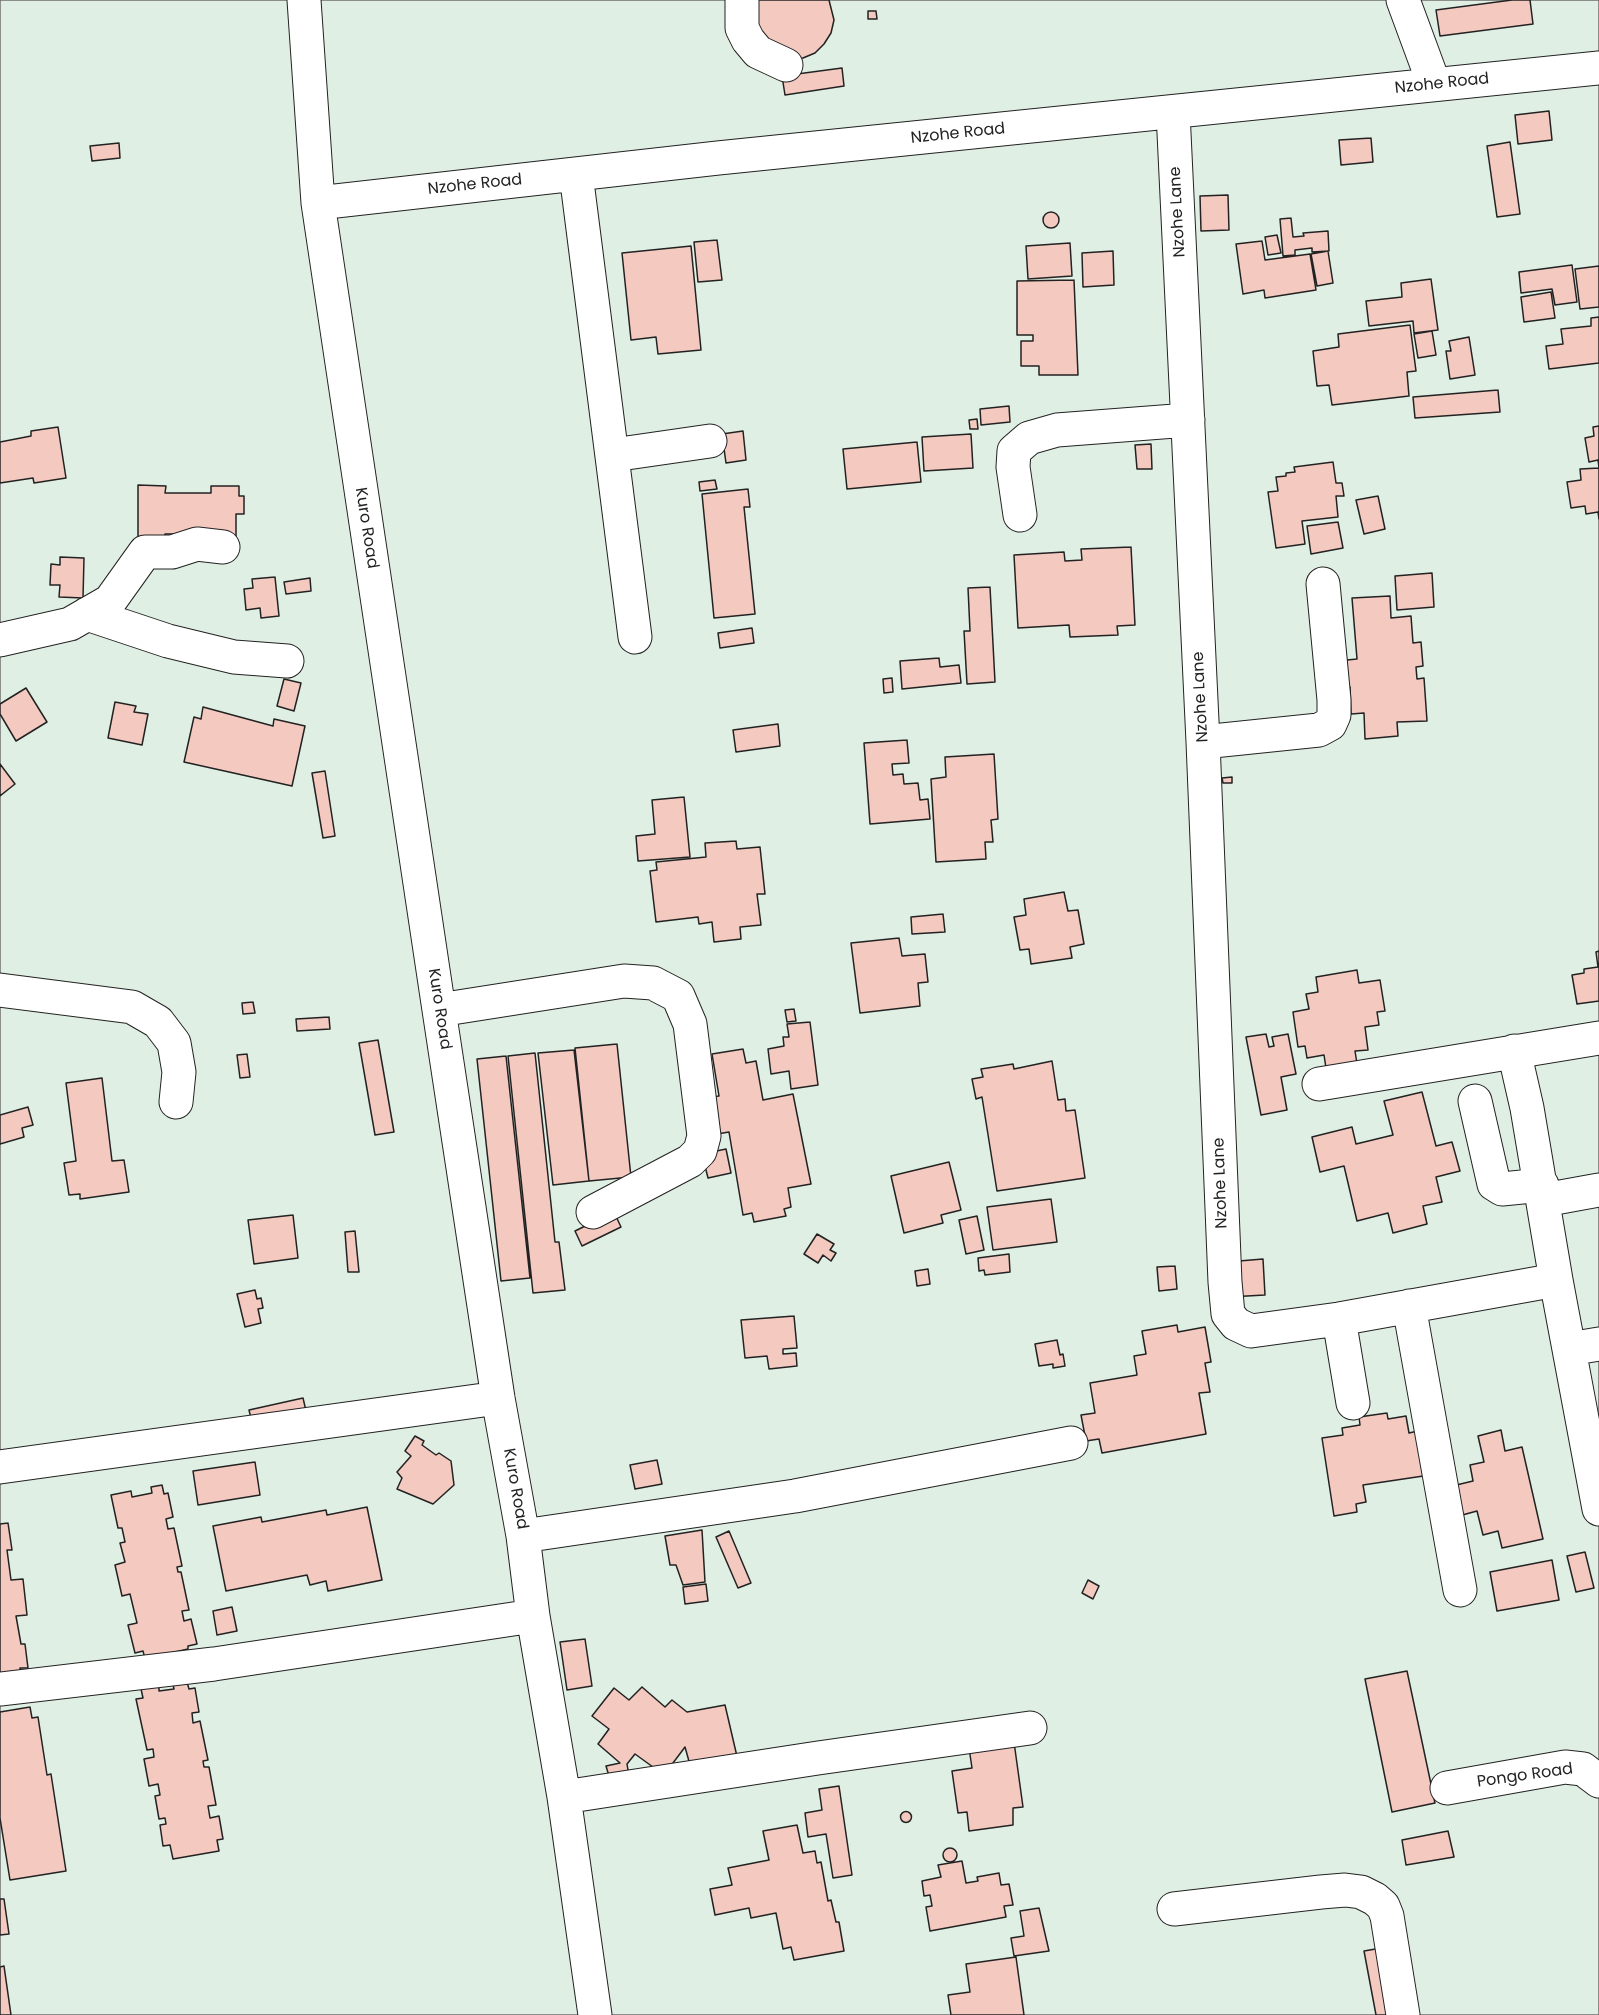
<!DOCTYPE html>
<html>
<head>
<meta charset="utf-8">
<style>
  body { margin:0 }
  canvas { display:block; background:#fff }
</style>
</head>
<body>
<canvas width="1599" height="2015"></canvas>
<script>
const ctx = document.querySelector('canvas').getContext('2d');
ctx.lineJoin = 'round';
function paint(path, color) { ctx.fillStyle = color; ctx.fill(path, 'evenodd'); }
const toPath = rows => new Path2D(rows.map(r => 'M' + r).join(''));
function trace(path, color, width, dash) { ctx.strokeStyle = color; ctx.lineWidth = width; ctx.lineCap = dash ? 'butt' : 'round'; ctx.setLineDash(dash || []); ctx.stroke(path); }
function drawText(font, color, halo, rows, align = 'center') {
  ctx.font = font + ' Poppins,sans-serif'; ctx.lineWidth = 4.5; ctx.setLineDash([]); ctx.textBaseline = 'middle'; ctx.strokeStyle = halo; ctx.fillStyle = color; for (const [text, x, y, turn = 0] of rows) {
    ctx.save(); ctx.translate(x, y); ctx.rotate((+turn || 0) * Math.PI / 180); ctx.textAlign = isNaN(turn) ? turn : align; if (halo) ctx.strokeText(text, 0, 0); ctx.fillText(text, 0, 0); ctx.restore();
  }
}
const green = toPath([
  [0,0,1599,0,1599,2015,0,2015,0,0]
]);
paint(green, '#e0efe3');
trace(green, '#6f6f6f', 1.5);
const building = toPath([
  [756,0,829,0,834,20,831,33,824,44,815,53,803,58,791,59,759,40,756,0],
  [1512,0,1530,0,1533,24,1440,36,1436,10,1512,0],
  [868,11,876,11,877,19,868,19,868,11],
  [842,68,844,86,785,95,782,76,842,68],
  [1549,111,1552,140,1518,144,1515,115,1549,111],
  [1371,138,1373,162,1341,165,1339,140,1371,138],
  [1510,142,1520,214,1497,217,1487,146,1510,142],
  [119,143,120,158,92,161,90,146,119,143],
  [1228,195,1229,230,1201,231,1200,196,1228,195],
  '1043 220a8 8 0 1 1 16 0a8 8 0 1 1-16 0Z',
  [1291,218,1293,237,1304,236,1303,233,1328,231,1329,251,1312,252,1312,248,1295,250,1295,255,1283,256,1280,219,1291,218],
  [1277,235,1281,253,1268,255,1265,237,1277,235],
  [717,240,722,280,698,282,694,242,717,240],
  [1262,241,1265,260,1310,254,1316,290,1265,298,1264,290,1243,294,1236,244,1262,241],
  [1070,243,1072,276,1028,279,1026,246,1070,243],
  [691,246,701,350,658,354,656,337,631,340,622,253,691,246],
  [1113,251,1114,285,1083,287,1082,253,1113,251],
  [1328,251,1333,283,1317,286,1311,254,1328,251],
  [1572,265,1577,302,1555,305,1552,289,1521,293,1519,272,1572,265],
  [1599,266,1599,307,1580,309,1575,269,1599,266],
  [1431,279,1438,330,1414,333,1413,321,1369,326,1366,301,1402,297,1401,283,1431,279],
  [1074,280,1078,375,1039,375,1039,366,1021,366,1021,341,1033,341,1033,335,1017,335,1017,281,1074,280],
  [1551,292,1555,318,1524,322,1521,297,1551,292],
  [1599,317,1599,363,1549,369,1546,346,1563,344,1561,329,1591,326,1591,318,1599,317],
  [1410,325,1416,371,1407,372,1409,396,1332,405,1329,385,1317,386,1313,351,1339,347,1338,334,1410,325],
  [1432,331,1436,355,1418,358,1414,334,1432,331],
  [1469,337,1475,375,1450,379,1446,351,1451,351,1449,341,1469,337],
  [1498,390,1500,412,1415,418,1413,397,1498,390],
  [1009,406,1010,422,981,425,980,409,1009,406],
  [977,419,978,429,970,429,969,420,977,419],
  [1599,426,1599,519,1598,512,1586,514,1585,506,1571,508,1567,482,1581,480,1580,469,1599,468,1598,460,1589,462,1585,438,1594,436,1593,427,1599,426],
  [58,427,66,478,34,483,33,478,0,483,0,442,31,436,31,431,58,427],
  [743,431,746,460,726,463,722,434,743,431],
  [971,434,973,468,924,471,922,437,971,434],
  [917,442,921,482,847,489,843,449,917,442],
  [1151,444,1152,469,1137,469,1135,445,1151,444],
  [1333,462,1336,483,1342,483,1344,496,1336,496,1338,517,1302,521,1305,544,1276,548,1268,492,1278,491,1276,477,1286,476,1286,473,1295,472,1294,467,1333,462],
  [715,480,717,489,700,491,699,482,715,480],
  [138,485,166,486,165,493,211,493,211,486,239,486,239,496,244,496,244,514,236,514,236,539,208,534,165,534,165,538,138,539,138,485],
  [748,489,750,507,744,507,755,614,714,618,702,494,748,489],
  [1378,496,1385,529,1364,534,1356,500,1378,496],
  [1338,522,1343,548,1311,554,1307,526,1338,522],
  [1131,547,1135,625,1117,626,1118,635,1070,637,1069,625,1018,628,1014,555,1064,552,1065,561,1082,560,1081,549,1131,547],
  [60,557,84,558,83,598,59,597,60,585,50,585,51,564,60,565,60,557],
  [1432,573,1434,607,1397,610,1395,576,1432,573],
  [275,577,279,616,261,618,260,608,246,610,244,589,253,588,252,579,275,577],
  [310,578,311,591,286,594,284,582,310,578],
  [990,587,995,682,967,684,964,631,970,631,968,588,990,587],
  [1390,596,1391,618,1411,616,1413,643,1421,642,1423,666,1416,667,1417,679,1424,678,1427,721,1397,722,1398,736,1365,739,1364,713,1351,714,1350,687,1339,688,1337,661,1357,659,1352,598,1390,596],
  [752,628,754,643,720,648,718,633,752,628],
  [939,658,940,667,959,665,961,683,902,689,900,661,939,658],
  [892,678,893,692,884,693,883,679,892,678],
  [284,679,301,683,294,711,277,706,284,679],
  [26,688,47,722,16,741,0,714,0,704,26,688],
  [115,702,136,706,134,712,148,714,142,745,108,738,115,702],
  [203,707,273,726,274,719,305,726,292,786,184,762,194,717,201,719,203,707],
  [778,724,780,746,736,752,733,730,778,724],
  [907,740,909,763,892,764,893,775,903,774,904,784,918,783,920,800,928,799,930,819,870,824,864,743,907,740],
  [994,754,998,819,991,820,993,842,985,842,986,859,936,862,931,779,946,777,945,757,994,754],
  [0,764,15,784,0,796,0,764],
  [325,771,335,836,323,838,312,773,325,771],
  [1232,777,1232,783,1223,783,1222,778,1232,777],
  [684,797,690,857,638,861,636,836,655,834,652,800,684,797],
  [736,841,737,849,760,847,765,894,757,894,761,925,740,927,741,939,714,942,712,922,699,924,698,917,656,922,650,871,657,870,656,862,706,857,705,843,736,841],
  [1064,892,1068,911,1078,910,1084,944,1070,947,1072,958,1031,964,1029,949,1020,950,1014,917,1026,915,1024,899,1064,892],
  [943,914,945,932,912,934,911,917,943,914],
  [899,938,902,956,925,954,928,982,918,983,920,1006,860,1013,851,943,899,938],
  [1599,951,1599,1001,1577,1004,1572,975,1584,973,1584,969,1598,967,1596,952,1599,951],
  [1357,970,1359,983,1380,980,1385,1011,1377,1012,1379,1025,1365,1027,1368,1050,1355,1051,1359,1076,1328,1081,1324,1055,1307,1058,1305,1046,1298,1047,1293,1012,1309,1009,1306,994,1318,992,1316,977,1357,970],
  [253,1002,255,1013,243,1014,242,1003,253,1002],
  [794,1009,796,1021,787,1022,785,1010,794,1009],
  [329,1017,330,1029,297,1031,296,1019,329,1017],
  [810,1022,818,1085,791,1089,789,1071,771,1074,768,1049,784,1046,783,1037,789,1037,787,1024,810,1022],
  [1266,1034,1269,1047,1274,1046,1272,1037,1288,1034,1296,1074,1281,1077,1287,1110,1261,1115,1246,1037,1266,1034],
  [378,1040,394,1132,375,1135,359,1043,378,1040],
  [617,1044,631,1177,589,1181,575,1048,617,1044],
  [743,1049,746,1063,756,1061,763,1100,793,1094,811,1184,788,1188,791,1207,784,1209,786,1216,754,1222,752,1213,743,1215,729,1132,717,1134,710,1097,719,1096,712,1054,743,1049],
  [574,1050,589,1181,553,1185,538,1053,574,1050],
  [535,1053,555,1242,559,1242,565,1290,533,1293,508,1056,535,1053],
  [247,1054,250,1077,240,1078,237,1055,247,1054],
  [506,1056,530,1278,501,1281,477,1059,506,1056],
  [1052,1061,1058,1100,1065,1099,1066,1111,1075,1110,1085,1178,997,1191,982,1097,976,1099,972,1079,983,1077,981,1069,1013,1064,1014,1069,1052,1061],
  [102,1078,112,1161,124,1160,129,1192,80,1199,80,1194,69,1195,64,1163,76,1161,66,1083,102,1078],
  [1422,1092,1436,1146,1452,1142,1460,1171,1436,1177,1442,1202,1423,1206,1427,1224,1393,1233,1388,1213,1357,1221,1344,1166,1320,1172,1312,1137,1352,1127,1356,1144,1393,1135,1384,1101,1422,1092],
  [28,1107,33,1125,22,1128,24,1137,0,1144,0,1115,28,1107],
  [726,1149,731,1173,708,1178,702,1154,726,1149],
  [949,1162,961,1210,941,1215,943,1223,904,1233,891,1176,949,1162],
  [1051,1199,1057,1242,993,1250,987,1207,1051,1199],
  [614,1212,621,1227,582,1246,575,1231,614,1212],
  [293,1215,298,1258,254,1264,248,1220,293,1215],
  [977,1216,984,1250,966,1254,959,1220,977,1216],
  [355,1231,359,1272,348,1272,345,1232,355,1231],
  [817,1234,834,1244,830,1250,836,1253,831,1261,823,1255,818,1263,804,1254,817,1234],
  [1009,1254,1010,1272,985,1275,984,1270,979,1271,978,1258,1009,1254],
  [1263,1259,1265,1295,1229,1297,1227,1262,1263,1259],
  [1175,1266,1177,1289,1159,1291,1157,1267,1175,1266],
  [928,1269,930,1284,917,1286,915,1271,928,1269],
  [255,1290,257,1299,261,1298,263,1308,258,1309,261,1323,245,1327,237,1294,255,1290],
  [794,1316,797,1348,783,1349,783,1354,796,1353,797,1366,769,1369,767,1356,745,1358,741,1320,794,1316],
  [1177,1325,1178,1332,1205,1327,1211,1362,1205,1363,1210,1392,1199,1393,1206,1434,1102,1453,1099,1439,1086,1441,1081,1415,1095,1413,1090,1383,1137,1375,1134,1356,1146,1354,1142,1331,1177,1325],
  [1057,1340,1060,1355,1063,1354,1065,1366,1053,1368,1053,1364,1039,1366,1035,1344,1057,1340],
  [303,1398,307,1415,253,1427,249,1410,303,1398],
  [1387,1413,1388,1419,1406,1416,1409,1433,1422,1430,1430,1475,1363,1485,1366,1502,1356,1504,1357,1512,1334,1516,1322,1438,1343,1435,1342,1428,1360,1425,1359,1417,1387,1413],
  [1501,1430,1505,1451,1522,1447,1543,1539,1502,1548,1498,1531,1483,1535,1477,1511,1455,1517,1448,1487,1473,1481,1470,1465,1484,1462,1478,1436,1501,1430],
  [415,1436,424,1441,422,1445,436,1455,439,1453,451,1461,454,1485,433,1504,397,1489,402,1478,397,1472,411,1456,405,1451,415,1436],
  [657,1460,662,1484,635,1489,630,1465,657,1460],
  [255,1462,260,1495,198,1505,193,1471,255,1462],
  [162,1485,164,1494,168,1493,173,1517,166,1519,168,1529,174,1528,182,1566,177,1567,178,1572,181,1572,189,1610,182,1611,184,1621,191,1619,197,1644,188,1646,188,1649,145,1659,143,1651,135,1653,128,1625,137,1623,130,1594,122,1596,115,1565,125,1562,120,1543,125,1542,122,1528,118,1528,111,1495,131,1491,132,1497,152,1493,151,1487,162,1485],
  [367,1507,382,1580,328,1591,326,1581,310,1585,307,1575,226,1591,213,1526,261,1517,262,1522,326,1510,327,1515,367,1507],
  [8,1523,12,1550,7,1550,11,1580,23,1579,27,1615,16,1616,21,1644,25,1644,28,1668,20,1668,21,1677,0,1680,0,1524,8,1523],
  [702,1530,705,1582,683,1585,676,1565,670,1565,665,1536,702,1530],
  [729,1531,751,1583,738,1588,716,1537,729,1531],
  [1585,1552,1594,1588,1576,1592,1567,1556,1585,1552],
  [1552,1560,1559,1600,1497,1611,1490,1572,1552,1560],
  [1088,1580,1099,1586,1093,1599,1082,1593,1088,1580],
  [706,1584,708,1601,685,1604,683,1587,706,1584],
  [232,1607,237,1631,217,1635,213,1611,232,1607],
  [585,1639,592,1686,567,1690,560,1642,585,1639],
  [1407,1671,1435,1803,1392,1812,1365,1679,1407,1671],
  [187,1682,189,1689,195,1688,199,1712,192,1713,193,1723,200,1721,208,1760,203,1761,204,1767,209,1767,216,1805,208,1806,210,1818,219,1816,223,1839,217,1840,219,1851,173,1859,170,1845,163,1846,160,1825,166,1824,165,1818,159,1819,155,1796,160,1795,158,1784,149,1786,144,1759,154,1757,153,1749,147,1750,136,1699,143,1698,141,1689,159,1686,159,1691,174,1689,173,1685,187,1682],
  [642,1687,665,1707,672,1700,687,1712,725,1705,739,1765,692,1772,685,1747,664,1775,635,1754,627,1764,630,1782,612,1786,606,1766,620,1763,598,1744,609,1729,592,1716,614,1688,629,1700,642,1687],
  [30,1707,32,1718,38,1717,47,1775,51,1774,66,1871,10,1880,0,1818,0,1712,30,1707],
  [1014,1742,1023,1807,1013,1808,1013,1825,969,1831,967,1812,958,1813,952,1771,972,1768,969,1748,1014,1742],
  [839,1786,852,1875,833,1878,826,1834,808,1837,805,1813,822,1810,819,1789,839,1786],
  '900.5 1817a5.5 5.5 0 1 1 11 0a5.5 5.5 0 1 1-11 0Z',
  [797,1825,803,1853,815,1851,817,1863,821,1862,828,1901,831,1900,836,1922,839,1922,844,1951,794,1960,791,1947,783,1949,776,1913,751,1918,749,1908,715,1915,710,1889,732,1885,728,1868,769,1860,763,1831,797,1825],
  [1448,1831,1454,1857,1406,1865,1402,1840,1448,1831],
  '943 1855a7 7 0 1 1 14 0a7 7 0 1 1-14 0Z',
  [962,1861,966,1883,978,1881,977,1877,999,1873,1001,1885,1009,1884,1013,1905,1004,1906,1006,1917,930,1931,926,1907,932,1906,930,1895,924,1896,922,1881,941,1877,938,1865,962,1861],
  [0,1899,4,1899,9,1934,0,1935,0,1899],
  [1039,1908,1049,1951,1014,1956,1011,1938,1024,1936,1020,1911,1039,1908],
  [1387,1947,1400,2015,1376,2015,1364,1951,1387,1947],
  [1016,1957,1024,2015,951,2015,948,1995,970,1992,966,1964,1016,1957],
  [4,1966,11,2015,0,2015,0,1967,4,1966]
]);
paint(building, '#f3c9c0');
trace(building, '#222', 1.5);
const minor = toPath([
  [304,0,318,203,439,1010,498,1398,523,1536,533,1616,564,1797,595,2015],
  [742,0,742,28,748,40,758,52,786,65],
  [1403,0,1434,84],
  [1173,112,1203,742,1225,1282,1228,1314,1236,1324,1251,1331,1339,1319,1556,1280],
  [576,174,635,637],
  [318,203,718,158,1599,68],
  [613,455,710,441],
  [1020,515,1013,467,1014,451,1029,438,1057,430,1188,420],
  [87,614,168,641,234,657,287,661],
  [0,640,70,624,110,601,145,552,172,552,197,544,223,547],
  [1203,742,1319,730,1330,724,1334,715,1334,700,1323,584],
  [0,990,132,1007,158,1022,174,1043,179,1072,176,1102],
  [439,1010,624,981,653,983,678,996,690,1024,704,1136,700,1151,690,1161,593,1212],
  [1514,1051,1527,1108,1556,1280,1599,1509],
  [1319,1084,1599,1038],
  [1475,1101,1494,1184,1502,1189,1542,1185],
  [1544,1200,1599,1190],
  [1409,1306,1460,1590],
  [1339,1319,1353,1403],
  [1569,1349,1599,1344],
  [0,1467,498,1398],
  [523,1536,795,1496,1071,1443],
  [0,1689,214,1664,533,1616],
  [1447,1788,1565,1767,1583,1769,1599,1781],
  [564,1797,818,1758,1030,1728],
  [1174,1909,1321,1892,1345,1890,1361,1892,1375,1899,1383,1906,1387,1916,1403,2015]
]);
trace(minor, '#222', 35);
trace(minor, '#fff', 33);
drawText('16px', '#222', '#fff', [
  ["Nzohe Road",1442,84,-6],
  ["Nzohe Road",958,134,-6],
  ["Nzohe Road",475,185,-6],
  ["Nzohe Lane",1178,212,-93],
  ["Kuro Road",366,528,81],
  ["Nzohe Lane",1201,697,-93],
  ["Kuro Road",439,1009,81],
  ["Nzohe Lane",1221,1183,-92],
  ["Kuro Road",515,1489,80],
  ["Pongo Road",1525,1776,-8]
]);
</script>
</body>
</html>
